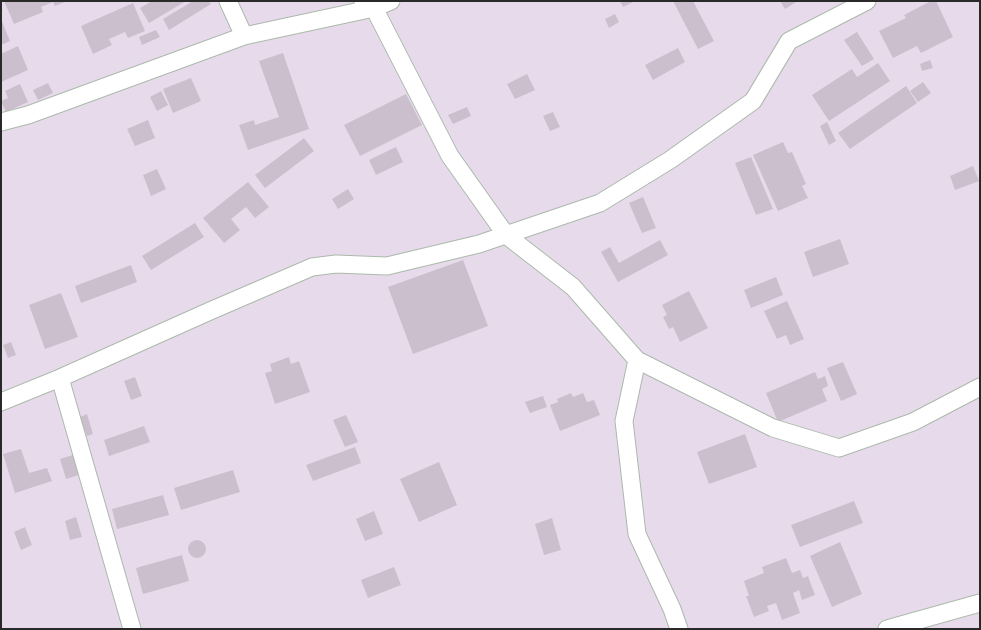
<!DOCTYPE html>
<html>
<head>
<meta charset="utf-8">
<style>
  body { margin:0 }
  #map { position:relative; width:981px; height:630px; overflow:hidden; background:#e7dbeb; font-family:Manrope,sans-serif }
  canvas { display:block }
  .frame { position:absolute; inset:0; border:2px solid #292929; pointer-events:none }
</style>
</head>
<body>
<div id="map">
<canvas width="981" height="630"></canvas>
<div class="frame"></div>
</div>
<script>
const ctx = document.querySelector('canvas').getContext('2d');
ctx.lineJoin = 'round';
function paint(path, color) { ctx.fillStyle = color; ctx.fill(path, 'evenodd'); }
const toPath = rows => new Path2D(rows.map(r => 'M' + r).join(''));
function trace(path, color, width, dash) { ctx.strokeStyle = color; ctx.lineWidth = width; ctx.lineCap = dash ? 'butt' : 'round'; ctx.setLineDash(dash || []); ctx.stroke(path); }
paint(toPath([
  [4,1,67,1,55,6,53,2,41,7,43,12,14,24],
  [152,1,186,1,149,23,140,8],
  [193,1,209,1,211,4,169,30,163,19],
  [620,1,635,1,623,7],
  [673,1,693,1,714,41,698,49],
  [780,1,798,1,785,9],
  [931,1,936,1,953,37,921,53,917,46,893,58,879,31,906,18,904,15],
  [133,3,145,31,128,38,125,32,109,39,112,45,93,54,81,26],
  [615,14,619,22,609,28,605,19],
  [1,19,10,41,1,45],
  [156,30,160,37,142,45,139,37],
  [857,32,874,59,862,66,844,40],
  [18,46,28,70,1,82,1,54],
  [678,48,685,62,653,80,645,65],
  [283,53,309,129,248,150,239,125,254,120,255,125,279,117,259,61],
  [930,60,933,68,922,71,920,64],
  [878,63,890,81,829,121,812,95,852,69,857,77],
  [527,74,535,90,515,99,507,84],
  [191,78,201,101,173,113,163,89],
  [923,82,931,93,918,102,910,91],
  [48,83,53,93,38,100,33,90],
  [20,84,28,102,6,112,1,101,8,98,5,91],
  [906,86,917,103,850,149,838,133],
  [161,91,168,105,157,111,150,97],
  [406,94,422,125,360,156,344,125],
  [467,107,471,116,453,124,448,115],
  [553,112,560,127,550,131,543,116],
  [148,120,155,138,135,146,127,129],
  [827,122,836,141,829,145,820,126],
  [304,138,314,151,265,188,255,175],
  [783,142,788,153,792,152,806,184,802,186,808,198,778,211,753,155],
  [396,147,403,162,376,175,369,160],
  [751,157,773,209,756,215,735,163],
  [973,166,979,181,955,190,950,176],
  [157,169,166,189,151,196,143,175],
  [248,182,269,207,255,218,246,207,231,219,240,230,224,243,203,218],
  [348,189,354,199,338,209,332,199],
  [643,197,656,228,642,233,629,203],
  [195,223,204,237,151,270,142,256],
  [840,239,849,264,813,277,804,252],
  [660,240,668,255,618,282,601,252,610,247,619,263],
  [463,260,488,326,413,354,388,287],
  [131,265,137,282,81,303,75,286],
  [776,277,783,295,751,308,744,290],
  [689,291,708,328,680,342,673,327,669,329,663,317,667,315,662,305],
  [61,293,78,337,45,349,29,305],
  [787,301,804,339,790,345,786,335,777,339,764,311],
  [11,342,16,355,8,358,3,345],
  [289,357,291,364,299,361,310,392,275,404,265,373,272,371,270,364],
  [843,362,857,394,841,401,827,368],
  [815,372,818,379,825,376,828,386,822,389,827,401,778,422,766,393],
  [135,377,142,396,131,400,124,381],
  [571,393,573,397,583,393,587,402,594,400,600,415,560,431,550,405,558,402,557,399],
  [543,396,547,407,530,413,525,402],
  [87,414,93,434,87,436,80,417],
  [346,415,358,442,345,447,333,420],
  [144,426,150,442,109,456,104,440],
  [745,434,757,467,709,484,697,452],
  [355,447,361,463,313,481,306,465],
  [21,449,29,473,47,468,52,481,15,493,3,454],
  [73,455,79,475,66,479,60,459],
  [439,462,457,505,419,522,400,479],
  [233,470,240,492,181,510,174,488],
  [163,495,169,515,117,529,112,509],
  [854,501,863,523,800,547,791,525],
  [374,511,383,534,365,541,356,519],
  [76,517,82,537,70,540,65,521],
  [552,518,561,550,544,555,535,524],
  [25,527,32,545,21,550,14,532],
  '188 549a9 9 0 1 1 18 0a9 9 0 1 1-18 0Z',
  [840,542,862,594,832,607,810,556],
  [182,555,189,581,143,594,136,568],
  [786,558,792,573,800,570,803,578,808,576,815,595,802,600,799,590,793,593,800,613,782,620,776,603,767,606,769,611,754,617,746,596,749,596,744,581,764,573,762,567],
  [394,567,401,585,368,598,361,580]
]), '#cbbfcd');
const minor = toPath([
  [228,1,244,36],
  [363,1,374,8,450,156,506,235,573,287,637,360,773,428,839,448,913,422,980,387],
  [1,122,28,115,244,36,374,8,391,1],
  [637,360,624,421,637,534,672,609,679,629],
  [60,378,132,629],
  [1,402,60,378,210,311,312,267,336,264,387,266,479,244,600,203,670,160,753,101,789,41,867,1],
  [887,629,980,603]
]);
trace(minor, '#abb9ab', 19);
trace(minor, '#fff', 17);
</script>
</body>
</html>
